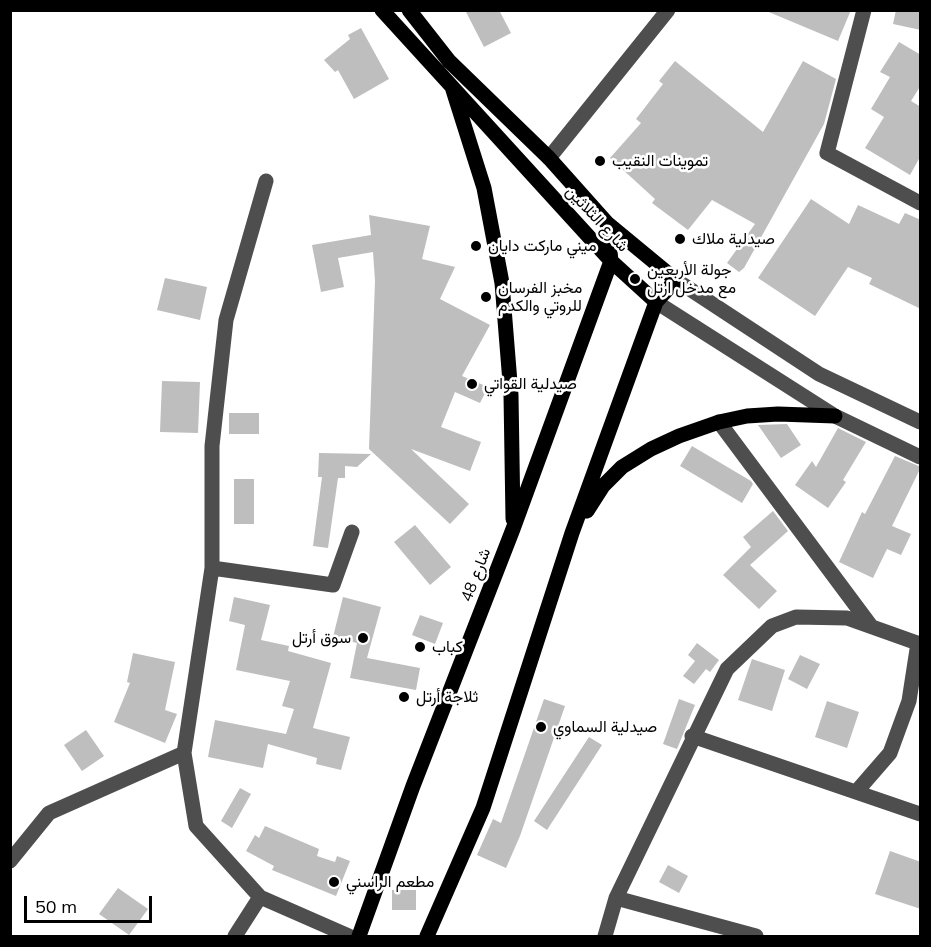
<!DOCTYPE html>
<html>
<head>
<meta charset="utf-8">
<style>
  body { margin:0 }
  #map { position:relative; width:931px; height:947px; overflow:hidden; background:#fff; font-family:Mulish,sans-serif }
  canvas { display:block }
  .frame { position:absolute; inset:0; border:12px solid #000; pointer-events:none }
  .scale { position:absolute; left:24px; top:896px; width:128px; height:27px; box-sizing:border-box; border:3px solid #000; border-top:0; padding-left:8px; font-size:18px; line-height:21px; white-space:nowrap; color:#000; -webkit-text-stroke:4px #fff; paint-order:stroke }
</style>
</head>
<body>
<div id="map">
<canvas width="931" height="947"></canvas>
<div class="frame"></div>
<div class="scale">50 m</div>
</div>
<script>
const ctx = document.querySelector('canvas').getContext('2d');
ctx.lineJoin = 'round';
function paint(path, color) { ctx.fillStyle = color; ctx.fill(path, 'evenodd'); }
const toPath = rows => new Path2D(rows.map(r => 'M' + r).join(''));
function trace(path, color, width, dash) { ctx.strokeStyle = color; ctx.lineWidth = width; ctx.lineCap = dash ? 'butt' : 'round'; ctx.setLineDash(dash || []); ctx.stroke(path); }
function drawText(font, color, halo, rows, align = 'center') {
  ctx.font = font + ' Mulish,Vazirmatn,sans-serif'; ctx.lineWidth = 5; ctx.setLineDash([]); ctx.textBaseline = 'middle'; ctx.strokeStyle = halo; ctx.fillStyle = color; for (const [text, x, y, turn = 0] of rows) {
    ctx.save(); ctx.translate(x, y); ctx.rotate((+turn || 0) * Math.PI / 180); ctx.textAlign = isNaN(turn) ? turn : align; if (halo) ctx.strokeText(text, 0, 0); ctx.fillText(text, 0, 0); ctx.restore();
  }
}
paint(toPath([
  [465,10,499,10,511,33,484,47],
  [764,10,851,10,838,41],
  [896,10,921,10,921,30,893,24],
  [361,28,389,79,354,99,338,70,335,72,324,60,350,39,348,35],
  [899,42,921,55,921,85,911,101,921,107,920,157,910,175,865,148,884,117,871,109,890,77,880,72],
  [675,61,763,132,803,61,836,79,824,124,744,268,739,272,727,263,755,224,712,200,688,230,652,203,655,199,610,158,641,123,636,119,663,84,659,81],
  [811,199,849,224,858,205,899,224,905,213,921,220,921,309,869,284,872,278,848,267,815,316,758,278],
  [369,215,430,226,422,259,455,267,440,299,490,325,462,376,488,387,480,403,455,392,441,427,481,442,470,471,411,449,469,504,450,524,369,449,375,281,373,252,338,258,344,287,321,292,312,245,371,235],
  [165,278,207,287,200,320,157,310],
  [162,381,200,382,198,433,160,432],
  [229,413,259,413,259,434,229,434],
  [787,424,801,445,781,458,758,425],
  [838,428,866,442,843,480,846,482,828,508,795,485,812,461,816,467],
  [692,446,751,481,753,484,742,503,680,466],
  [319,453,371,454,357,467,345,466,345,478,338,478,328,548,313,546,322,477,318,477],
  [895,456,921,467,892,526,911,534,901,555,887,549,873,578,839,562,862,512,865,514],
  [234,479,254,479,254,524,234,524],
  [773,511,788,531,750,565,777,591,759,609,723,575,751,547,743,537],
  [415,525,451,567,430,585,394,542],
  [234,597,270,605,261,640,289,646,288,651,331,663,313,728,350,737,341,770,316,764,317,758,268,744,263,768,208,757,215,720,286,734,294,709,282,706,290,681,236,670,245,625,229,621],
  [343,597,381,607,367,658,420,668,416,690,350,678,357,643,333,637],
  [420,615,443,623,435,644,412,635],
  [697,643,719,660,710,672,706,669,694,684,683,676,695,661,688,655],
  [133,653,175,662,165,710,177,714,165,743,114,722,130,683,127,682],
  [800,655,820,664,807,689,788,679],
  [752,659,785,670,772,711,738,700],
  [544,699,565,706,520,836,506,868,477,855,493,819,501,823],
  [679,699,695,705,677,749,663,744],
  [827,701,859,712,847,748,815,737],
  [86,730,104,756,82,771,64,745],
  [589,737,602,745,547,830,534,821],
  [240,788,251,794,232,828,221,821],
  [265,826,319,849,317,856,335,862,337,856,350,861,336,896,272,870,274,866,246,851,255,835,259,838],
  [890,851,921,862,921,909,875,894],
  [668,865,688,876,679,893,659,882],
  [118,888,148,909,129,935,99,914],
  [392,890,416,890,416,910,392,910]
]), '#bebebe');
trace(toPath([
  [864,10,827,153,920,203],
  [549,158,668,10],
  [266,181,226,320,212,446,212,568,184,753,196,826,260,897,349,936],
  [676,280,819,374,920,422],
  [656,302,835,416,920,457],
  [719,422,871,626],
  [212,568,333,585,352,532],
  [692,736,920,814],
  [857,791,890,753,909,701,918,643],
  [10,861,49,813,184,753],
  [616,898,756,936],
  [235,936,260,897],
  [605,936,616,898,727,669,772,626,796,617,847,618,920,644]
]), '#4e4e4e', 15);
trace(toPath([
  [382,10,611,261,656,302],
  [409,10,449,61,549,158,607,223,676,280,656,302,572,533,483,808,427,936],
  [453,90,484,188,502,283,511,395,513,519],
  [587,511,603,486,622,467,651,449,679,436,719,422,747,416,778,414,835,416],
  [359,936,413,786,513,529,611,261,607,223]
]), '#000', 15);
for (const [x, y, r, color] of [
  [600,161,6,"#000"],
  [680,239,6,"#000"],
  [476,246,6,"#000"],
  [635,279,6,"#000"],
  [486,297,6,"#000"],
  [472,384,6,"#000"],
  [363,638,6,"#000"],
  [420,647,6,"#000"],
  [404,697,6,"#000"],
  [541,727,6,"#000"],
  [334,882,6,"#000"]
]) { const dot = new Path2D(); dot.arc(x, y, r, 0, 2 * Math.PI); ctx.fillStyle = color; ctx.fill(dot); trace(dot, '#fff', 2); }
drawText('16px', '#000', '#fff', [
  ["تموينات النقيب",612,161],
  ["صيدلية ملاك",692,239],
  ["ميني ماركت دايان",488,246],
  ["جولة الأربعين",647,270],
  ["مع مدخل ارتل",647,288],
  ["مخبز الفرسان",498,288],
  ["للروتي والكدم",498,306],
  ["صيدلية القواتي",484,384],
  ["سوق أرتل",351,638,"right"],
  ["كباب",432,647],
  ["ثلاجة أرتل",416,697],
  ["صيدلية السماوي",553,727],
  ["مطعم الراسني",346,882]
], 'left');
drawText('16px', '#000', '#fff', [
  ["شارع الثلاثين",597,219,47],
  ["شارع 48",476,575,-69]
]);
</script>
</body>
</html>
